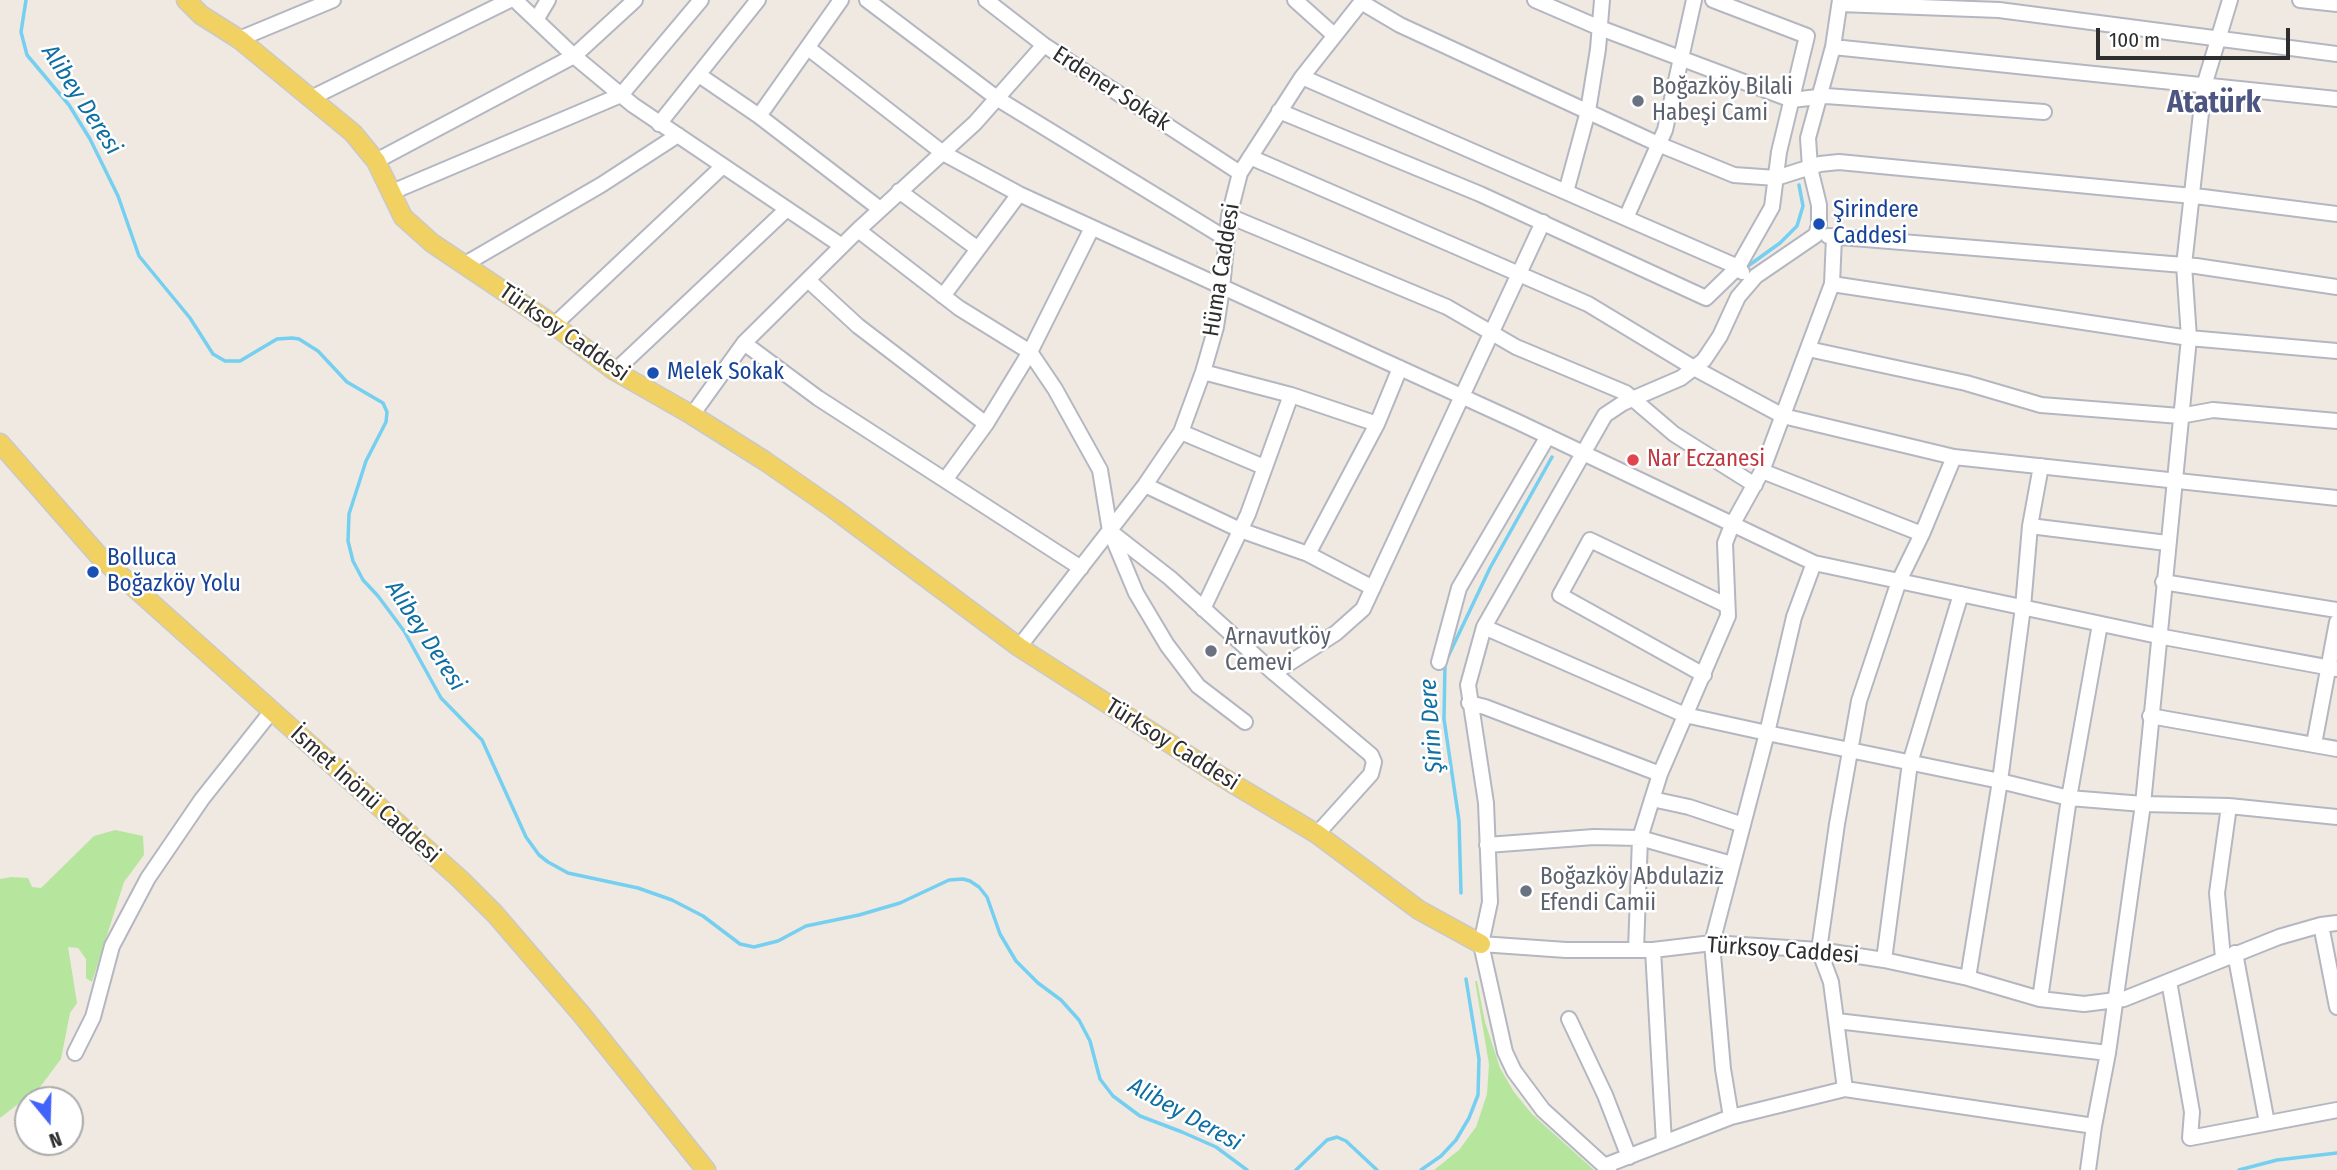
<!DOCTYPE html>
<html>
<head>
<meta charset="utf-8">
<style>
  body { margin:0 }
  #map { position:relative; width:2337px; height:1170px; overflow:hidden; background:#efe9e1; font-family:"Fira Sans Condensed",sans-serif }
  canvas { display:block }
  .north { position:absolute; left:14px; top:1086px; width:70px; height:70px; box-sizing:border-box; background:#fff; border:2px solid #ababab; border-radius:50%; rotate:161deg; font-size:19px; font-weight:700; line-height:28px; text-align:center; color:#2e2e2e }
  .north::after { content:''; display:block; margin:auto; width:24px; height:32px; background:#4264fb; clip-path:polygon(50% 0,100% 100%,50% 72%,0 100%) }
  .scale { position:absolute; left:2096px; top:28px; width:194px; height:32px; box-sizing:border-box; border:4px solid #2e2e2e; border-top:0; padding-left:9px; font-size:21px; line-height:24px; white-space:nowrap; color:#2e2e2e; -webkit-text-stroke:5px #fff; paint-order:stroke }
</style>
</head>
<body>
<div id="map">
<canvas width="2337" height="1170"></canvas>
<div class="north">N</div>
<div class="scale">100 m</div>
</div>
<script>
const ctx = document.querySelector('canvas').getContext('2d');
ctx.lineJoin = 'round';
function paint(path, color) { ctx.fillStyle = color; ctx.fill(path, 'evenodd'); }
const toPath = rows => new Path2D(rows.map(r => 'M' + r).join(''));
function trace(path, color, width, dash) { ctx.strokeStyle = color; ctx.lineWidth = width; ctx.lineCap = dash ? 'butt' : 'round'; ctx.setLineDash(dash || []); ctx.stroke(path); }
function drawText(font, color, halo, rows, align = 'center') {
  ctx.font = font + ' "Fira Sans Condensed",sans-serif'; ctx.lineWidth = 5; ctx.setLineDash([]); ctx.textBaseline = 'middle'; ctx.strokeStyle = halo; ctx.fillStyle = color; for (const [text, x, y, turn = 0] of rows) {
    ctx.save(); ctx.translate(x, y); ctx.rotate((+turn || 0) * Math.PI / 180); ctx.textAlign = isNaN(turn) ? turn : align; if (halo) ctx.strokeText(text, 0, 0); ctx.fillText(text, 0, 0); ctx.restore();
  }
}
paint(toPath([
  [115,830,143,836,144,855,124,882,92,982,86,978,86,959,78,948,68,947,77,1003,70,1013,61,1059,40,1087,0,1118,0,879,11,877,28,878,32,887,41,888,94,836],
  [1475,981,1477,981,1485,1022,1500,1068,1514,1092,1532,1114,1594,1170,1434,1170,1459,1150,1476,1127,1487,1094,1489,1064]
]), '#b6e59e');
trace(toPath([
  [26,0,21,32,27,55,69,105,90,139,118,196,139,256,190,318,213,354,225,361,240,361,277,339,292,338,299,339,318,351,347,382,383,403,387,412,386,422,366,461,349,514,348,541,353,561,363,580,378,596,404,631,441,698,482,740,526,837,539,855,548,862,568,873,638,888,672,900,703,916,740,944,754,947,778,941,806,926,859,915,900,903,949,880,963,879,970,881,979,887,987,897,1000,934,1016,961,1038,983,1061,1000,1079,1020,1090,1041,1100,1079,1113,1096,1140,1116,1182,1132,1216,1147,1247,1170],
  [1748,266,1780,243,1797,226,1803,206,1799,185],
  [1461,893,1459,821,1444,719,1445,663,1490,568,1552,457],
  [1296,1170,1327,1140,1337,1137,1346,1141,1377,1170],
  [1421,1170,1441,1156,1456,1140,1469,1118,1478,1095,1479,1059,1466,979],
  [2239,1170,2277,1160,2337,1153]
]), '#75cff0', 3.5);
const minor = toPath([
  [515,0,574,56,633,105,842,246],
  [867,0,998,99,1225,238],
  [986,0,1044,45,1240,173],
  [1295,0,1334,35],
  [1535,0,1600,28,1792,100,1826,96,2044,112],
  [2300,0,2337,4],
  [1361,2,1400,25,1658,144,1734,175,1776,178,1820,164,1839,162,2203,197,2337,214],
  [1840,4,1999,10,2337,54],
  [536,20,548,0],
  [239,39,333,0],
  [1833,47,2337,99],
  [808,48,943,153,1019,194,1518,422,1814,563,2158,636,2337,669],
  [699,75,759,116,880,209],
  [1302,77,1738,267,1742,272],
  [311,98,510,0],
  [1279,111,1480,194,1706,298,1738,267,1772,207,1779,152,1807,36,1713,0],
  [759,116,841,0],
  [659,124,758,0],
  [1250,157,1588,304,1694,368,1783,416,1954,457,2337,498],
  [376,161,574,56,635,0],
  [899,191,978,249],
  [392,192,621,95,701,0],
  [1566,192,1588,111,1598,49,1602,0],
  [1229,216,1447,307,1516,347,1626,393,1674,434,1755,485],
  [1626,218,1665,130,1694,0],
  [858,230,959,308,1030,352,1055,389,1100,470,1110,531,1136,593,1167,645,1198,686,1245,722],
  [1828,236,2196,266,2337,287],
  [465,264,601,185,678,135],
  [808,280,858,326,986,424,1030,352,1092,228],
  [1832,284,2189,338,2337,351],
  [943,296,1019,194],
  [554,325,723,166],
  [744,343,818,398,1081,568],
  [1808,349,1966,383,2041,405,2180,416,2213,410,2337,421],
  [615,371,787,209],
  [1203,372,1291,395,1377,424],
  [692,415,744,343,858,230,975,123,1044,45],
  [1181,432,1264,467],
  [1762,471,1922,534],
  [945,480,986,424],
  [1145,485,1240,530,1308,554,1373,588],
  [2030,526,2167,543],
  [1111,532,1170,578,1274,673,1371,755,1374,762,1371,774,1317,834],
  [1308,554,1377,424,1400,368],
  [2163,582,2337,610],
  [1203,609,1248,514,1291,395],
  [1484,627,1685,715,1767,733,2000,781,2069,798,2143,804,2229,806,2337,817],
  [1019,647,1145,485,1181,432,1203,372,1216,327,1222,288,1229,216,1240,173,1302,77,1363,0],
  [1439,662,1459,588,1548,436],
  [1274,673,1336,633,1363,609,1543,222],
  [1704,675,1560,595,1590,540,1726,605],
  [1469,703,1485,707,1660,774],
  [2150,716,2337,749],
  [2314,744,2337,622],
  [1652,799,1689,807,1743,825],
  [1487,845,1594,837,1640,838,1732,864],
  [2321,925,2337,1007],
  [1481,944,1566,950,1653,950,1712,943,1819,950,1884,960,1968,978,2040,999,2084,1004,2124,999,2279,937,2321,925,2337,923],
  [1636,950,1640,838,1660,774,1728,616,1725,543,1732,525,1762,471,1832,284,1834,237],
  [1653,950,1664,1143],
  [2235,953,2267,1123],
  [2223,958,2217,893,2229,806],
  [1884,960,1910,763,1961,594],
  [1968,978,2000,781,2023,607,2030,526,2041,466],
  [2169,981,2192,1112,2190,1138,2337,1110],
  [2040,999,2069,798,2100,624],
  [1569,1019,1605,1095,1629,1157],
  [1837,1021,2108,1053],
  [75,1053,93,1017,112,946,148,878,202,799,271,712],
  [1845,1089,1831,982,1819,950,1837,824,1859,701,1899,581,1922,534,1954,457],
  [1731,1117,1723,1069,1712,943,1767,733,1794,617,1814,563],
  [1604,1166,1731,1117,1845,1089,2094,1126],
  [1609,1170,1543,1110,1514,1071,1505,1052,1481,944,1490,902,1486,803,1468,685,1484,627,1605,415,1623,403,1681,378,1704,360,1720,336,1738,297,1756,276,1816,235,1819,225,1819,205,1810,168,1808,138,1833,47,1840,0],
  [2088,1170,2094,1126,2108,1053,2143,804,2189,338,2184,265,2204,86,2230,0]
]);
const major = toPath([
  [186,0,201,15,239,39,353,133,376,161,403,217,432,243,554,325,615,371,692,415,765,461,834,509,1019,647,1222,777,1317,834,1419,910,1481,944],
  [0,443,100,557,460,879,495,914,582,1015,706,1170]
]);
trace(minor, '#b4b7c1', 18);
trace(major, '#c9c9c9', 21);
trace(minor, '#fff', 14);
trace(major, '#f2d163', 18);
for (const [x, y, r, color] of [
  [1638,101,7,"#6b7280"],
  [1819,224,7,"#1a4fb4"],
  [653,373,7,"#1a4fb4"],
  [1633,460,7,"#e0444e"],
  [93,572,7,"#1a4fb4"],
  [1211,651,7,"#6b7280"],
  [1526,891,7,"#6b7280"]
]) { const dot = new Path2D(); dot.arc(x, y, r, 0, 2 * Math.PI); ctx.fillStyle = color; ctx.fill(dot); trace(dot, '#fff', 2.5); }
drawText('23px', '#5b616d', '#fff', [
  ["Boğazköy Bilali",1652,88],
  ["Habeşi Cami",1652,114],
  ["Arnavutköy",1225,638],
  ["Cemevi",1225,664],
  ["Boğazköy Abdulaziz",1540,878],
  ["Efendi Camii",1540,904]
], 'left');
drawText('23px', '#2e2e2e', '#fff', [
  ["Erdener Sokak",1111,89,33],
  ["Hüma Caddesi",1222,270,-81],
  ["Türksoy Caddesi",564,333,35],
  ["Türksoy Caddesi",1172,745,32],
  ["İsmet İnönü Caddesi",365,795,42],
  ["Türksoy Caddesi",1783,951,4]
]);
drawText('23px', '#164399', '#fff', [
  ["Şirindere",1833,211],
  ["Caddesi",1833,237],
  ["Melek Sokak",667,373],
  ["Bolluca",107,559],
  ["Boğazköy Yolu",107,585]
], 'left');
drawText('23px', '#be3a42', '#fff', [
  ["Nar Eczanesi",1647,460]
], 'left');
drawText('italic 24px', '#0d6fa3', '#fff', [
  ["Alibey Deresi",81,100,57],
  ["Alibey Deresi",425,636,57],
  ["Şirin Dere",1432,726,-94],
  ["Alibey Deresi",1185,1115,29]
]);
drawText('bold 30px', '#4d5680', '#fff', [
  ["Atatürk",2214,104]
]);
</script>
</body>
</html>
